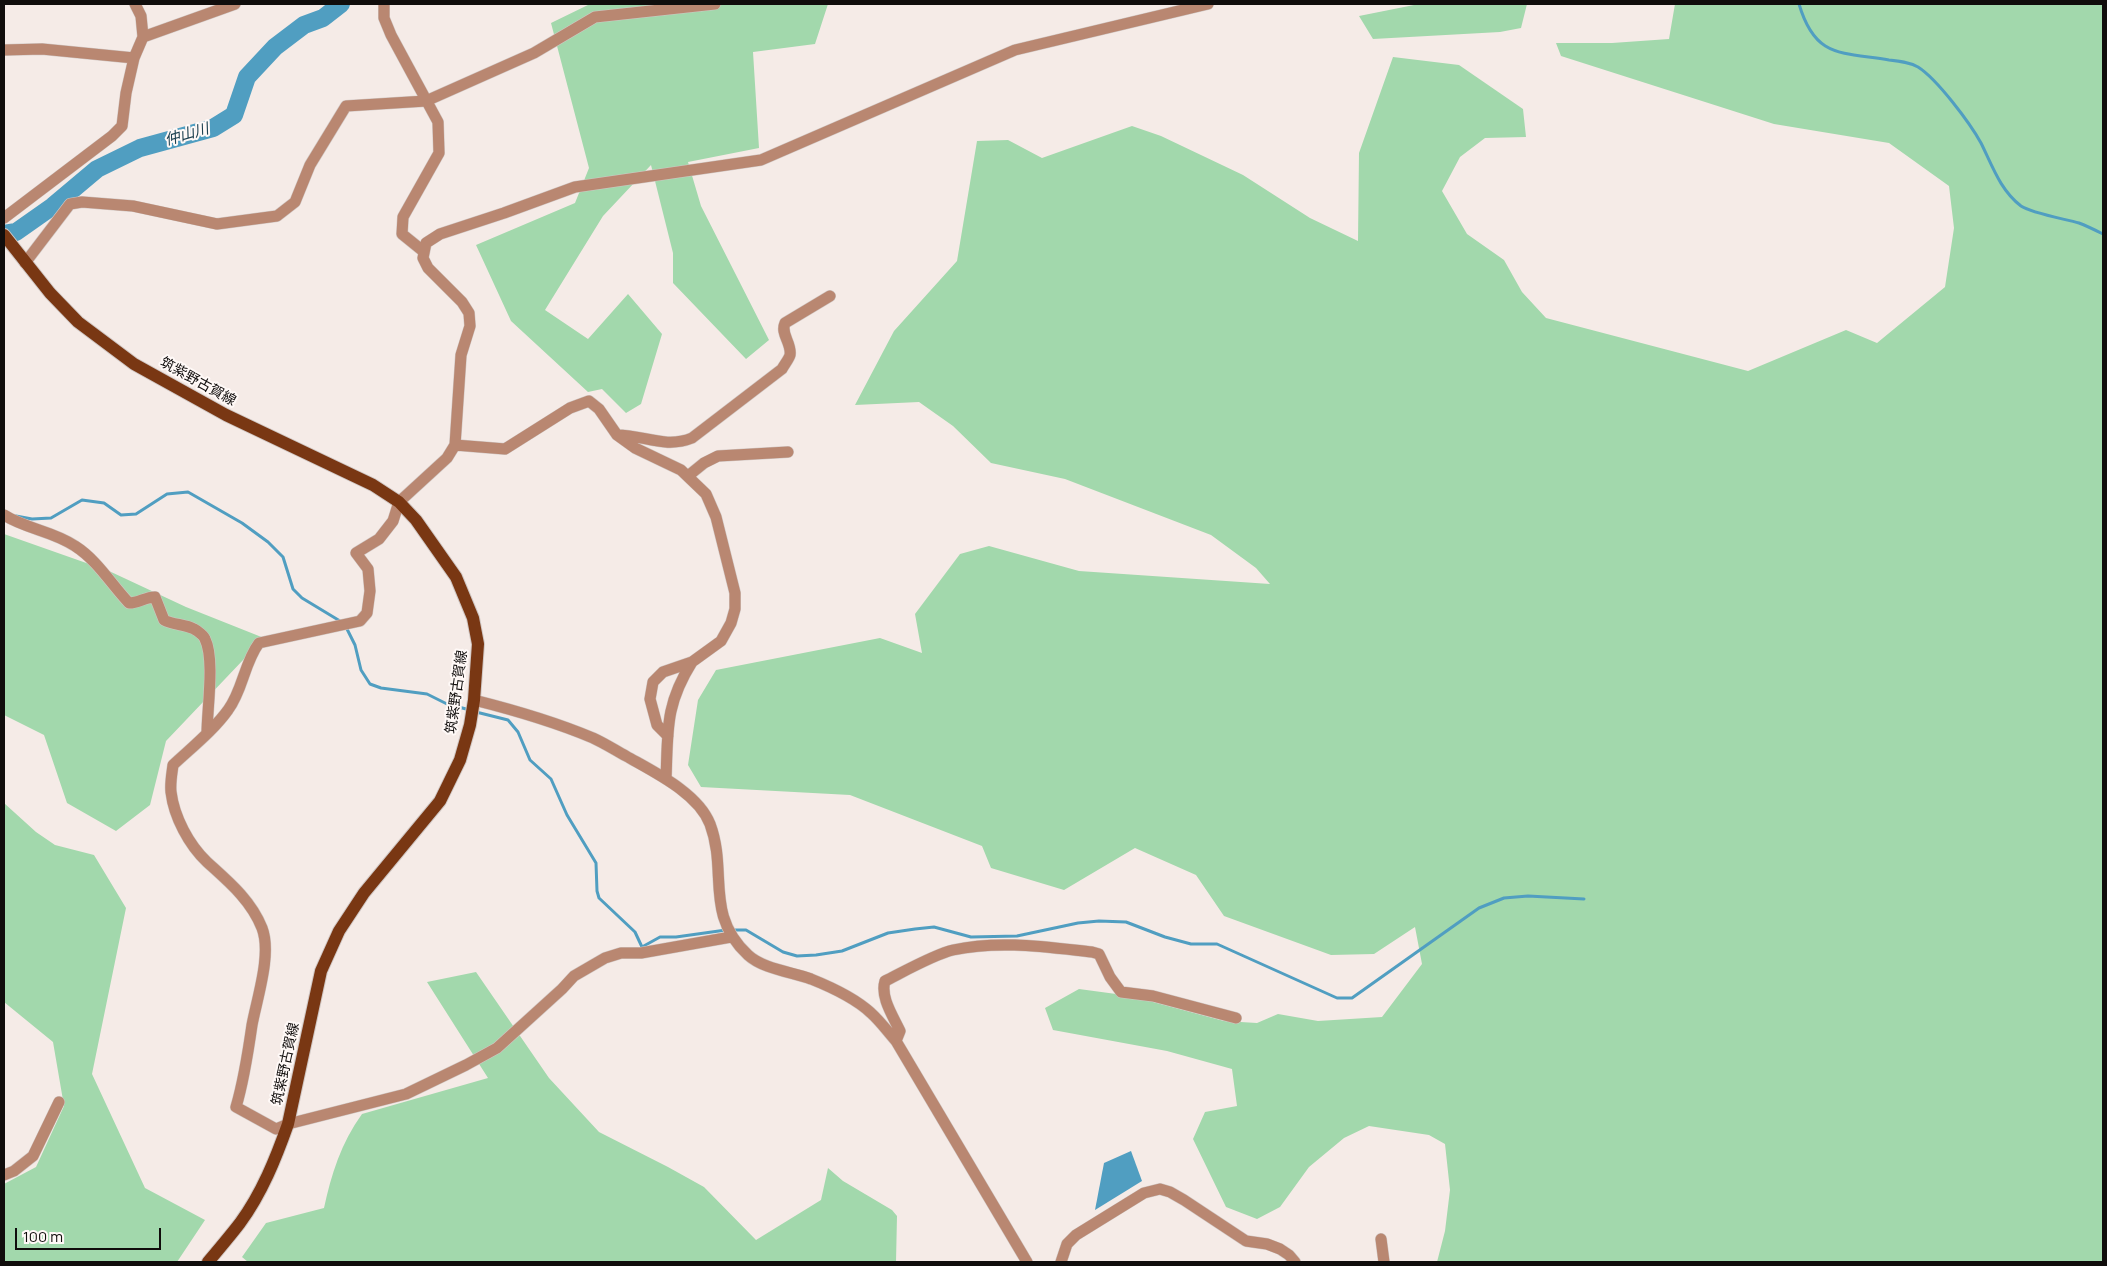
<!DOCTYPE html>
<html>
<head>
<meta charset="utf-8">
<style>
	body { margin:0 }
	#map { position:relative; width:2107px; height:1266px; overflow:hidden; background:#f5ebe7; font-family:Manrope,sans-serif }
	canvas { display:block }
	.frame { position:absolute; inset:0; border:5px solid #100d0c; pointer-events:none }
	.scale { position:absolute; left:15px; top:1228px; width:146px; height:22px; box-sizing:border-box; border:2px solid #100d0c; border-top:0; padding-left:6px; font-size:15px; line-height:18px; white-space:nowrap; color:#100d0c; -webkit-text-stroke:4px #fff9f7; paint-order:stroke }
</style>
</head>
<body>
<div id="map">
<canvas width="2107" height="1266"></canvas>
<div class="frame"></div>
<div class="scale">100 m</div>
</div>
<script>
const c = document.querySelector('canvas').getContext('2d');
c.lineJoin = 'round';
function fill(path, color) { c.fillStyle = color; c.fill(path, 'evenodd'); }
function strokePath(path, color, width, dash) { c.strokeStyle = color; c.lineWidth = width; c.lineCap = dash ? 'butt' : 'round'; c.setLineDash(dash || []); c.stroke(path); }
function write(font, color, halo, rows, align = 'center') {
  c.font = font + ' Manrope,"Noto Sans JP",sans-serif'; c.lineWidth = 4; c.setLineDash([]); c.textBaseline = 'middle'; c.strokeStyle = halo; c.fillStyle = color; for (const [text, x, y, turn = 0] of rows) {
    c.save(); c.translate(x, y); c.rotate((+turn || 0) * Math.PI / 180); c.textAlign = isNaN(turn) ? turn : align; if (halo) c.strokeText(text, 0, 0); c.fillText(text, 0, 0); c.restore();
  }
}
fill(new Path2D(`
	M590 4H828L815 44 753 52 759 148 688 162 701 206 769 340 746 359 673 283V253L651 165 603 216 545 310 588 339 628 294 662 334 641 404 626 413 602 389 588 392 511 321 476 245 575 203 589 168 551 23Z
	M1419 4H1527L1521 28 1500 32 1373 39 1359 16Z
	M1675 4H2103V1262H1437L1445 1231 1450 1190 1445 1144 1429 1135 1369 1126 1344 1138 1309 1167 1280 1207 1257 1219 1226 1207 1193 1139 1205 1112 1237 1106 1232 1069 1167 1051 1053 1030 1045 1008 1079 989 1131 996 1224 1021 1257 1023 1278 1014 1318 1021 1382 1017 1422 964 1415 927 1374 954 1331 955 1224 916 1196 875 1135 848 1064 890 991 868 982 846 850 795 701 787 688 765 698 700 716 670 880 638 922 653 915 614 960 554 989 546 1079 571 1270 584 1256 568 1211 535 1065 479 991 463 953 426 919 402 855 405 894 331 957 261 977 141 1008 140 1042 158 1132 126 1161 136 1243 175 1310 218 1358 241 1359 153 1393 57 1459 65 1523 109 1526 137 1485 138 1460 157 1442 191 1467 234 1504 260 1522 292 1546 318 1748 371 1846 330 1877 343 1945 287 1954 228 1949 186 1889 143 1774 124 1561 56 1556 43H1612L1669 39Z
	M4 534 109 571 186 607 264 638 166 741 150 805 116 831 67 803 44 735 4 715Z
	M4 803 36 832 55 845 94 855 126 908 92 1074 145 1188 205 1220 177 1262H4V1184L36 1167 64 1106 53 1042 4 1002Z
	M476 972 549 1078 599 1132 668 1167 704 1187 756 1240 821 1200 828 1168 843 1181 892 1210 897 1216 896 1262H248L242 1257 266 1223 324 1208C331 1175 341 1143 362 1114L488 1078 427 982Z`), '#a2d8ac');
fill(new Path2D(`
	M1131 1151 1142 1181 1095 1210 1104 1163Z`), '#509ec1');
strokePath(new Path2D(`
	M1799 4C1815 58 1840 52 1889 60 1899 61 1909 62 1918 67 1937 79 1970 123 1981 143 1992 165 2000 190 2021 206 2031 213 2065 219 2079 223 2087 226 2095 230 2103 234
	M16 516 32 519 51 518 82 500 104 503 121 515 136 514 167 494 188 492 242 523 268 542 283 557 293 589 302 598 340 621
	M346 627 355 645 361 670 370 684 381 688 427 694 447 704 470 710
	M476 712 508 720 518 732 530 760 551 779 567 815 596 863 597 891 599 898 635 932 642 947 660 937H676L726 930
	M732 930H746L783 952 797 956 816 955 842 951 888 933 915 929 934 927 971 937 1017 936 1078 923 1099 921 1126 922 1165 937 1191 944H1217L1337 998H1352L1479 908 1504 898 1528 896 1584 899`), '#509ec1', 3);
strokePath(new Path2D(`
	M4 234 16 232 53 206 97 169 140 148 213 128 234 115 247 77 275 47 304 25 323 18 341 4`), '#509ec1', 18);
const minor = new Path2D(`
	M384 4V18L391 35 438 122 439 153 403 217 402 234 423 251
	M143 37 235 4
	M4 50 42 49 134 58
	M4 218 112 136 122 126 126 93 134 58 143 37 141 16 135 4
	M25 263 70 204 82 202 133 206 217 224 277 216 295 202 310 165 346 106 426 101 534 53 595 17 715 4
	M617 435C644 435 665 449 692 438L782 369C784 365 789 359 790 355 792 343 780 334 785 323L830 296
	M455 445 505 449 570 408 589 401 599 409 617 435 635 448 681 470 706 494 716 517 735 593V609L731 623 721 641 692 662 663 672 653 682 650 699 657 725 668 736
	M688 476 704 463 718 456 788 452
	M4 515C26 529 53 531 75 546 97 560 111 584 129 603 139 603 145 597 155 597L164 620C173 625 185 624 194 629 198 631 204 636 205 639 215 659 207 710 207 733
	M474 700C514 710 555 722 593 738 604 743 615 750 626 756 654 772 698 793 710 824 728 872 704 914 748 955 763 969 792 972 811 979 831 987 855 998 871 1013 880 1021 888 1032 896 1041L1027 1262
	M666 779C668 730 665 705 692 662
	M731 937 641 953H621L605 958 574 976 562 989 497 1048 466 1065 406 1094 288 1124 276 1129 236 1107C244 1080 248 1053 252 1025 257 998 272 954 262 928 251 900 228 881 207 862 189 845 174 817 171 792 170 783 172 773 173 765 191 748 213 731 228 710 243 690 244 663 259 643L360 621 367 613 370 591 368 569 356 553 379 539 393 521 399 502 447 458 455 445 461 355 470 326 469 313 462 302 428 268 423 258 426 243 440 234 504 213 575 187 761 160 1015 50 1208 4
	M896 1041 900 1031C893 1016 880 997 885 981 903 972 935 954 953 950 999 940 1045 947 1092 952L1099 954 1110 977 1121 992 1153 996 1236 1018
	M4 1175 14 1171 33 1156 59 1102
	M1381 1239 1384 1262
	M1061 1262 1067 1244 1076 1235 1144 1193 1160 1189 1170 1192 1184 1200 1246 1241 1267 1244 1280 1249 1289 1255 1295 1262`);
const major = new Path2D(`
	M4 235 50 293 78 322 134 364 226 415 373 485 399 502 416 520 456 577 473 618 478 644 474 700 470 725 460 760 440 801 364 893 339 931 321 971 288 1124C276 1158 262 1193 240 1223 230 1236 219 1249 208 1262`);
strokePath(minor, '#d0c7c4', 12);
strokePath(major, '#d0c7c4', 14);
strokePath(minor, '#b98771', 11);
strokePath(major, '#793713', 12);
write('14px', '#100d0c', '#fff9f7', [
	["筑紫野古賀線",198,382,29],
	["筑紫野古賀線",457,692,-82],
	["筑紫野古賀線",286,1064,-78]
]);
write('italic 15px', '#1d4050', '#fff9f7', [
	["仲山川",187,135,-16]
]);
</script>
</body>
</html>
